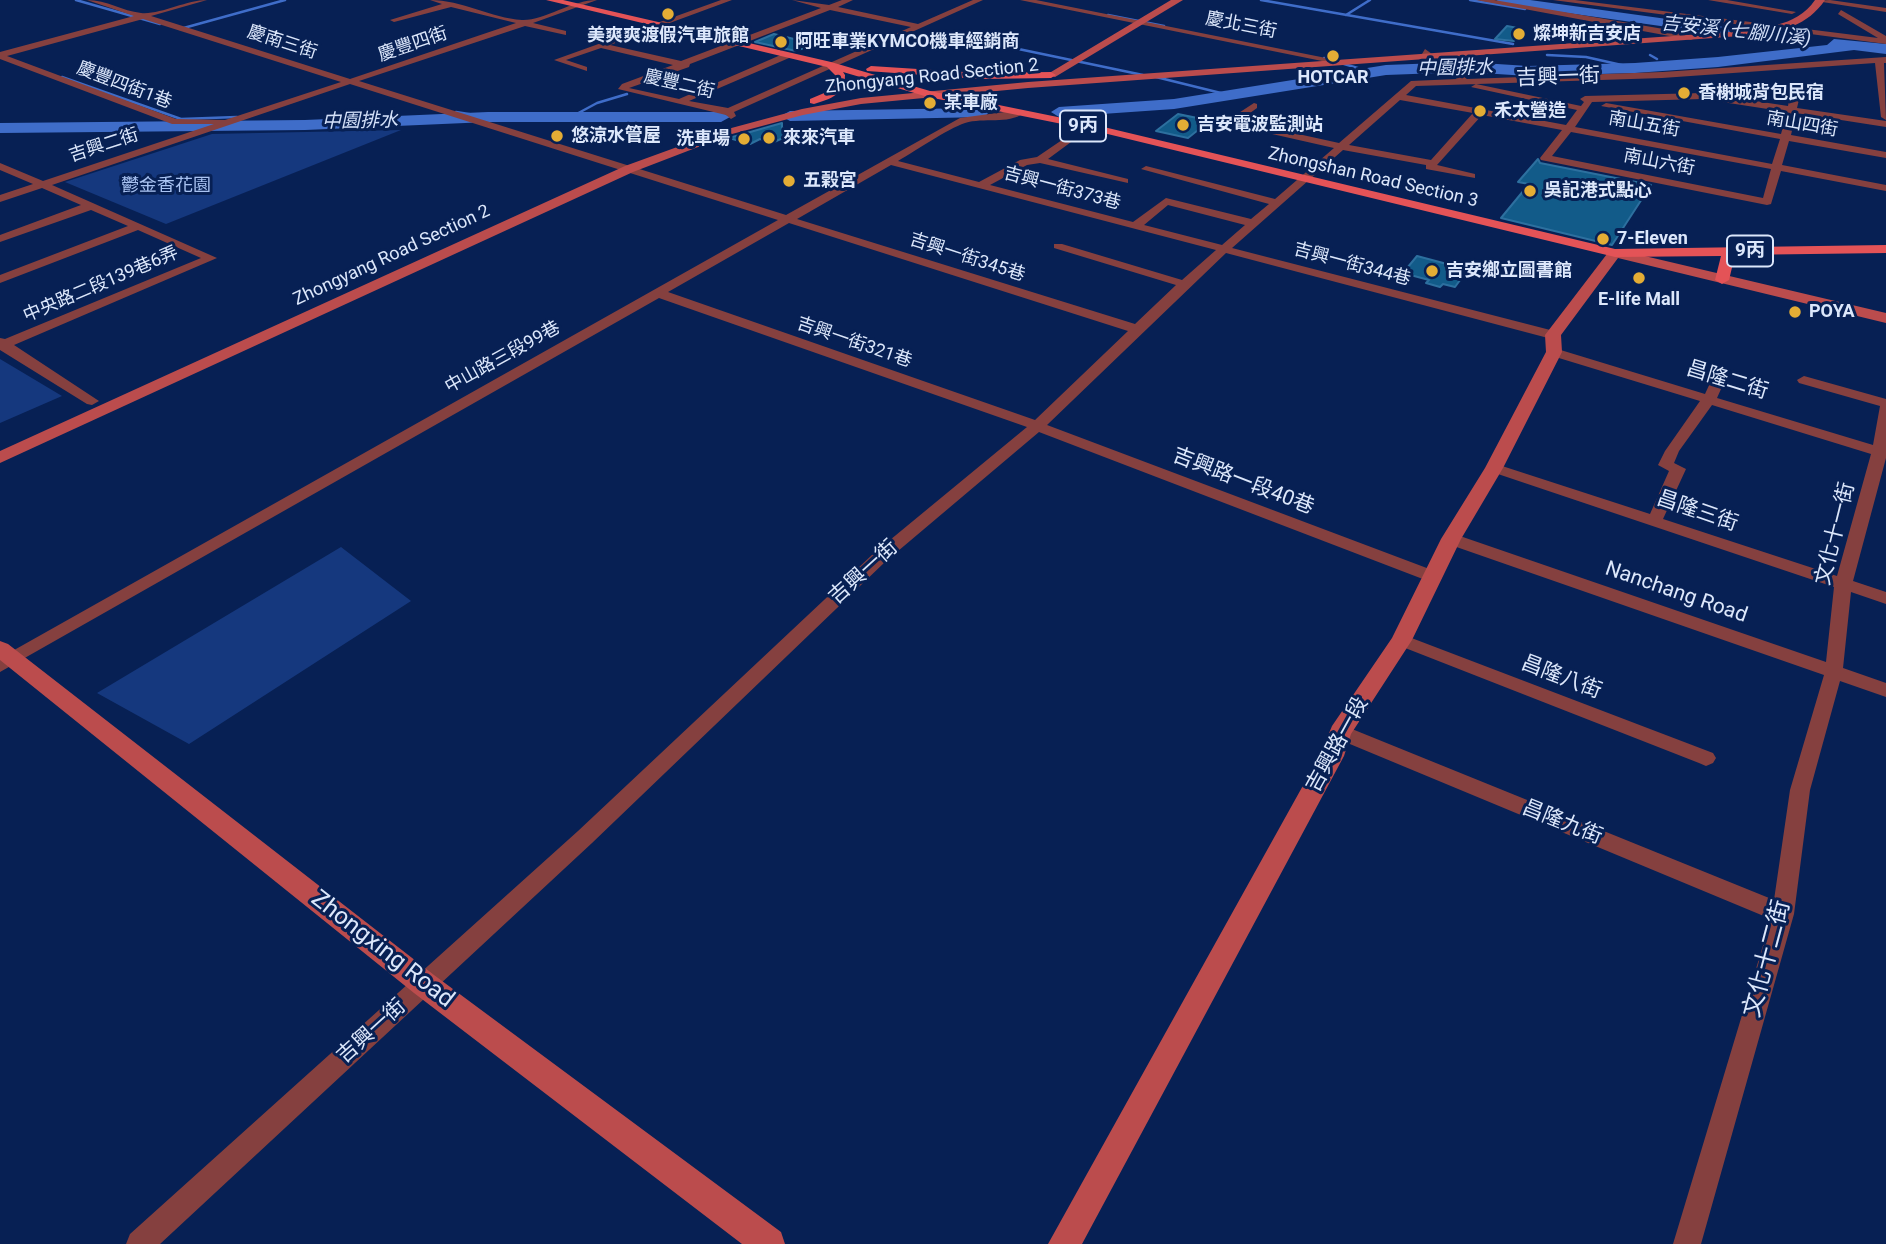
<!DOCTYPE html>
<html>
<head>
<meta charset="utf-8">
<style>
	body { margin:0 }
	canvas { display:block; background:#072054 }
</style>
</head>
<body>
<canvas width="1886" height="1244"></canvas>
<script>
const c = document.querySelector('canvas').getContext('2d');
c.lineJoin = 'round';
function fill(path, color) { c.fillStyle = color; c.fill(path, 'evenodd'); }
function strokePath(path, color, width, dash) { c.strokeStyle = color; c.lineWidth = width; c.lineCap = dash ? 'butt' : 'round'; c.setLineDash(dash || []); c.stroke(path); }
function write(font, color, halo, rows, align = 'center') {
  c.font = font + ' Roboto,"Noto Sans TC",sans-serif'; c.lineWidth = 6; c.setLineDash([]); c.textBaseline = 'middle'; c.strokeStyle = halo; c.fillStyle = color; for (const [text, x, y, turn = 0] of rows) {
    c.save(); c.translate(x, y); c.rotate((+turn || 0) * Math.PI / 180); c.textAlign = isNaN(turn) ? turn : align; if (halo) c.strokeText(text, 0, 0); c.fillText(text, 0, 0); c.restore();
  }
}
fill(new Path2D(`
	M401 130 166 224 65 182 212 134Z
	M0 359 62 396 0 423Z
	M341 547 411 601 189 744 97 693Z`), '#15387e');
strokePath(new Path2D(`
	M76 0 160 24
	M1261 0 1513 44
	M1470 0 1525 9
	M1108 15 1164 26
	M1346 15 1370 0
	M180 29 285 0
	M1666 31 1691 28
	M937 32 1143 75
	M1547 55 1586 57 1635 68
	M1650 55 1657 59
	M1324 58 1371 72
	M62 77 181 119 237 117
	M1156 77 1229 95
	M456 112 488 117
	M571 117 597 103 627 94`), '#3f6dc9', 2.5);
fill(new Path2D(`
	M1496 0H1530L1768 33 1775 37 1768 41 1503 4Z
	M1834 39 1886 44V54L1854 50 1718 67 1635 73 1528 76 1466 72 1386 75 1174 109 1059 117 1051 112 1059 107 1174 99 1386 65 1466 62 1528 66 1635 63 1718 57 1827 45Z
	M979 108 988 113 985 117 790 121 781 116 790 111Z
	M488 112H721L730 117 721 122H488L305 130 0 133V123L305 120Z`), '#3f6dc9');
const building = new Path2D(`
	M1507 26 1523 29 1514 41 1495 39Z
	M774 34 814 44 796 51 755 42Z
	M1178 114 1207 120 1205 121 1208 122 1188 138 1156 131Z
	M782 123V128L796 132 772 143 760 139 750 144 729 138Z
	M1538 159 1540 163 1651 185 1612 245 1501 218 1529 184 1518 182Z
	M1417 256 1462 268 1457 274 1463 276 1455 287 1443 284 1440 287 1426 283 1429 280 1403 273Z`);
fill(building, '#125b89');
strokePath(building, '#2d709f', 2);
fill(new Path2D(`
	M87 0C107 0 122 11 141 13 160 15 186 0 207 0L151 16 350 79 516 23 451 7 394 22 390 20 442 4 430 0C462 0 491 18 522 20 543 21 572 0 597 0L533 23 566 31V35L525 26 359 81 786 215 960 118 1019 110 1024 113C1007 125 984 117 965 123 947 129 917 150 898 161L979 182 1020 160 1037 157 1087 123 1090 124V128L1048 159 1128 179V183L1040 163 1027 165 990 185 1133 222 1166 198 1251 219 1269 204 1141 169 1146 166 1275 199 1334 148 1228 124V120L1254 103 1257 104V108L1239 121 1339 143 1411 81 1457 79 1422 54 1425 49 1467 79 1662 72 1886 57V63H1884L1886 120 1881 117 1875 63 1662 78 1416 86 1406 95 1566 125 1577 110 1471 87 1476 84 1581 106 1584 102 1580 99 1585 96 1703 93 1788 106 1791 91 1796 88 1801 91 1797 108 1886 121V127L1796 113 1791 135 1886 152V158L1789 141 1782 165 1886 185V191L1781 171 1771 204 1767 205 1541 160 1540 158 1562 130 1482 115 1437 165 1475 174V178L1426 169V165L1343 150 1232 248 1558 332V338H1548L1226 253 1047 425 1440 573 1442 577 1440 581H1428L1039 432 885 562 592 843 160 1244H126L130 1234 578 831 873 554 1027 427 659 298 0 672V658L778 220 350 84 52 185 217 258 14 345 99 401 92 405 87 404 0 350V338L5 339 201 258 138 230 0 283V275L128 226 91 210 0 242V235L81 205 42 188 0 202V195L33 184 0 170V163L43 181 214 124H172L0 59V52L134 16ZM143 19 341 82 225 120 176 119 7 56ZM1703 99 1787 112 1781 134 1606 103 1601 106 1780 139 1772 164 1575 127 1592 102ZM1400 100 1473 113 1431 160 1349 145ZM1571 132 1771 169 1763 198 1552 156ZM891 165 1216 250 1182 280 1062 244H1054V248L1176 285 1135 324 797 219ZM1168 205 1245 225 1222 245 1144 225ZM789 223 1128 331 1035 420 668 292Z
	M721 0H732L610 45 681 61 821 8 792 0 829 5 842 0H853L838 7 918 24 973 0H983L734 112 736 116 731 119 726 115 618 89 622 84 673 65 601 48 566 60 587 67V71L554 60ZM830 10 911 27 728 108 689 101 789 58V54H783L679 99 629 88 689 67 690 64Z
	M1020 0H1036L1331 59 1327 62Z
	M1476 0H1494L1681 32 1695 38 1691 40Z
	M1553 0H1575L1878 38 1838 14 1841 10 1886 36V44Z
	M1708 0H1727L1796 12 1792 14Z
	M1830 0 1886 8V12L1816 1Z
	M1554 348 1705 394 1717 368H1727L1729 371 1717 398 1873 445 1880 406 1799 383 1797 380 1804 376 1886 399V458L1853 581 1886 592V604L1851 592 1843 668 1886 683V697L1840 681 1810 790 1794 914 1701 1244H1673L1771 919 1333 737 1330 732 1333 727 1340 725 1347 727 1774 900 1790 790 1824 675 1445 543 1443 539 1445 535H1457L1826 662 1834 587 1489 471 1486 468 1489 465H1499L1650 514 1669 471 1658 465 1665 451 1700 401 1549 355V349ZM1712 405 1871 454 1837 576 1663 519 1686 469 1674 463 1679 451Z
	M1401 634 1713 753 1716 758 1713 763 1706 766 1699 763 1395 644 1392 640Z`), '#85403f');
fill(new Path2D(`
	M1171 0H1183L1055 77 1046 75Z
	M1815 0H1825C1807 26 1783 31 1754 35L1028 88 861 104 803 115 732 134 633 172 0 463V451L625 166 724 130 802 109 861 98 1028 82 1729 32C1760 28 1796 28 1815 0Z
	M1615 249 1886 313V323L1618 258 1561 335 1562 352 1503 468 1461 539 1412 640 1351 734 1344 756 1082 1244H1048L1320 755 1332 726 1392 638 1441 539 1485 468 1546 352 1545 335 1610 250Z
	M0 641 8 644 434 975 781 1232 785 1244H742L414 993 0 660Z`), '#bb4c4d');
fill(new Path2D(`
	M546 0H563L831 62 930 91 1087 123 1615 249 1886 245V253L1735 255 1729 280 1722 284 1715 280 1721 256 1615 257 1087 129 928 97 843 72 845 75C845 94 831 99 814 104L810 103V99L829 91 835 85V75L827 67Z
	M871 66 980 73 1051 72 1056 75 1051 78 980 79 867 71 866 69Z`), '#e45357');
for (const [x, y, r, color] of [
	[668,14,7,"#e4ad35"],
	[1519,34,7,"#e4ad35"],
	[781,42,7,"#e4ad35"],
	[1333,56,7,"#e4ad35"],
	[1684,93,7,"#e4ad35"],
	[930,103,7,"#e4ad35"],
	[1480,111,7,"#e4ad35"],
	[1183,125,7,"#e4ad35"],
	[557,136,7,"#e4ad35"],
	[769,138,7,"#e4ad35"],
	[744,139,7,"#e4ad35"],
	[789,181,7,"#e4ad35"],
	[1530,191,7,"#e4ad35"],
	[1603,239,7,"#e4ad35"],
	[1432,271,7,"#e4ad35"],
	[1639,278,7,"#e4ad35"],
	[1795,312,7,"#e4ad35"]
]) { const dot = new Path2D(); dot.arc(x, y, r, 0, 2 * Math.PI); c.fillStyle = color; c.fill(dot); strokePath(dot, '#072054', 2.5); }
write('18px', '#dce7fb', '#072054', [
	["慶北三街",1241,26,11],
	["慶南三街",282,43,18],
	["慶豐四街",413,45,-19],
	["Zhongyang Road Section 2",932,77,-6],
	["慶豐二街",679,85,13],
	["慶豐四街1巷",124,86,21],
	["南山五街",1644,125,10],
	["南山四街",1802,125,10],
	["吉興二街",104,146,-18],
	["南山六街",1659,163,11],
	["Zhongshan Road Section 3",1373,178,13],
	["吉興一街373巷",1062,189,15],
	["Zhongyang Road Section 2",392,256,-25],
	["吉興一街345巷",967,258,18],
	["吉興一街344巷",1352,265,15],
	["中央路二段139巷6弄",101,285,-23],
	["吉興一街321巷",854,343,19],
	["中山路三段99巷",503,358,-29]
]);
write('bold 18px', '#dce7fb', '#072054', [
	["燦坤新吉安店",1533,34],
	["美爽爽渡假汽車旅館",668,36,"center"],
	["阿旺車業KYMCO機車經銷商",795,42],
	["HOTCAR",1333,78,"center"],
	["香榭城背包民宿",1698,93],
	["某車廠",944,103],
	["禾太營造",1494,111],
	["吉安電波監測站",1197,125],
	["悠涼水管屋",571,136],
	["來來汽車",783,138],
	["洗車場",730,139,"right"],
	["五榖宮",803,181],
	["吳記港式點心",1544,191],
	["7-Eleven",1617,239],
	["吉安鄉立圖書館",1446,271],
	["E-life Mall",1639,300,"center"],
	["POYA",1809,312]
], 'left');
write('18px', '#a9c3f2', '#072054', [
	["鬱金香花園",166,186]
]);
write('italic 19px', '#d3e0f9', '#072054', [
	["吉安溪 (七腳川溪)",1736,32,6],
	["中園排水",1455,69,-1],
	["中園排水",360,122,-1]
]);
for (const [x, y, w] of [
	[1083,126,46],
	[1750,251,46]
]) { const box = new Path2D(); box.roundRect(x - w / 2, y - 15.5, w, 31, 5); c.fillStyle = '#072054'; c.fill(box); strokePath(box, '#dce7fb', 2); }
write('bold 19px', '#dce7fb', null, [
	["9丙",1083,126],
	["9丙",1750,251]
]);
write('21px', '#dce7fb', '#072054', [
	["吉興一街",1558,78,-2],
	["昌隆二街",1727,381,17],
	["吉興路一段40巷",1243,482,21],
	["昌隆三街",1697,512,19],
	["文化十一街",1836,534,-76],
	["吉興一街",864,573,-42],
	["Nanchang Road",1676,593,19],
	["昌隆八街",1561,678,21],
	["吉興路一段",1338,745,-61],
	["昌隆九街",1562,823,22],
	["吉興一街",372,1032,-42]
]);
write('24px', '#dce7fb', '#072054', [
	["Zhongxing Road",382,950,38],
	["文化十二街",1768,959,-75]
]);
</script>
</body>
</html>
